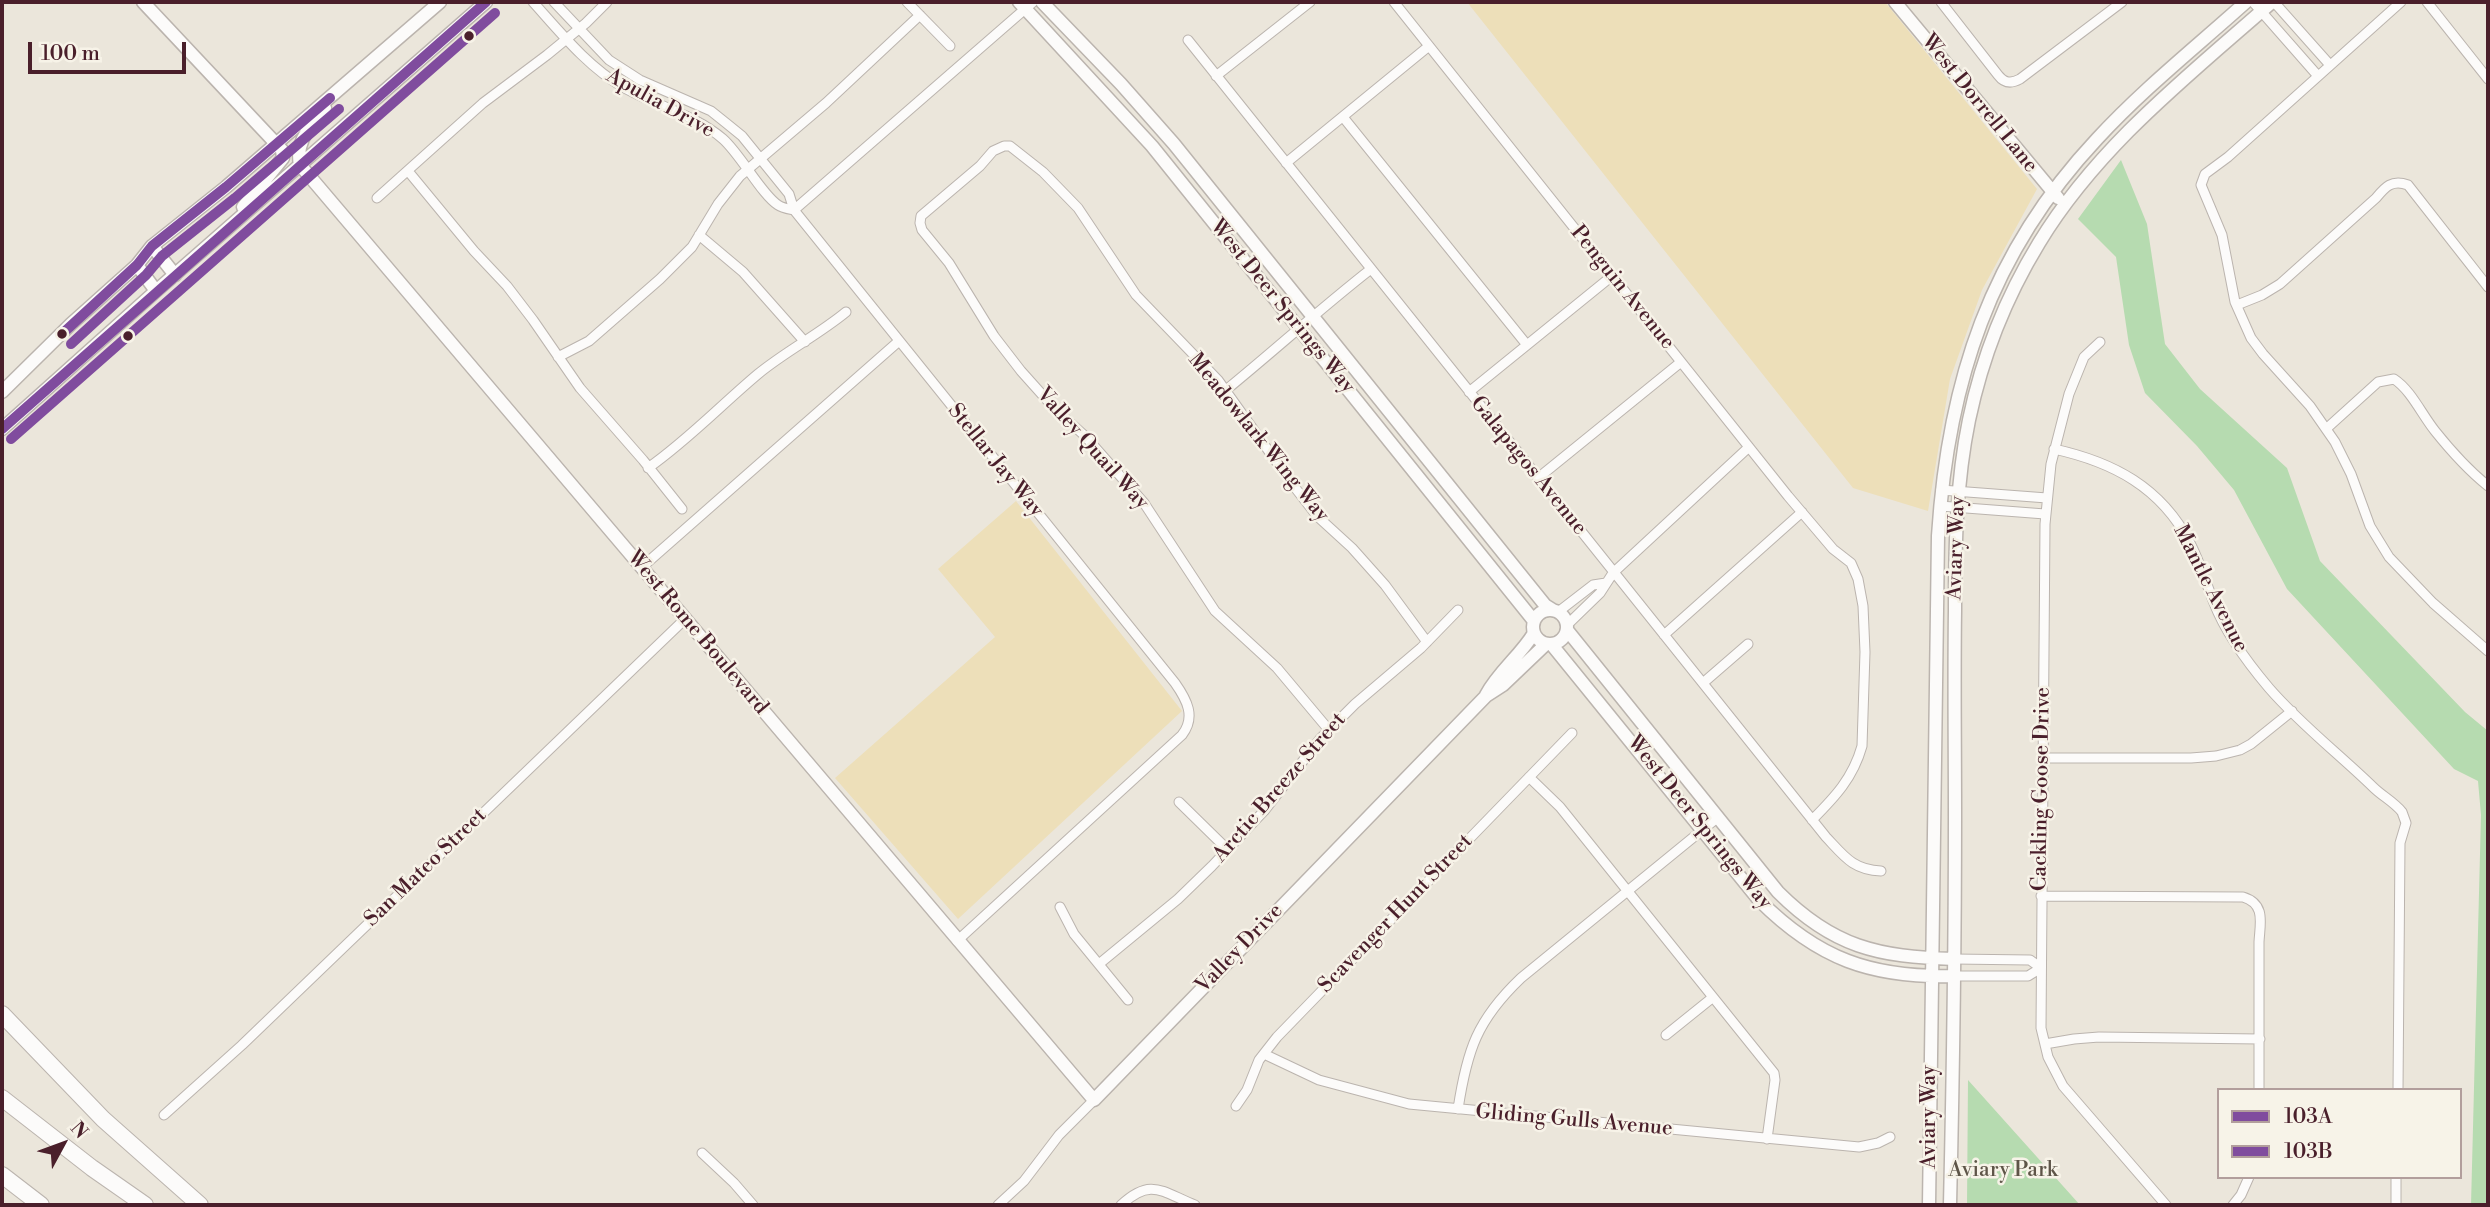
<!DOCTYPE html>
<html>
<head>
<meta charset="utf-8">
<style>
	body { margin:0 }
	#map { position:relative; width:2490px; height:1207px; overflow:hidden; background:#ebe6db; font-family:"Libre Bodoni",serif }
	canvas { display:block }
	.frame { position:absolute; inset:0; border:4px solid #4a1f2b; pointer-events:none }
	.legend { position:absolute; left:2217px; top:1088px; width:245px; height:91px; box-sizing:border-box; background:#f7f3e8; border:2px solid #b29e9c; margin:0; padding:9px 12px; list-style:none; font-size:21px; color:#4a1f2b }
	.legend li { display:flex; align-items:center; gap:14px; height:35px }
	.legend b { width:35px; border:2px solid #b29e9c }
	.north { position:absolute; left:28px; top:1109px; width:70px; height:70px; -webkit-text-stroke:5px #f7f3e8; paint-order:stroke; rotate:49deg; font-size:19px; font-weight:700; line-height:28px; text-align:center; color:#4a1f2b }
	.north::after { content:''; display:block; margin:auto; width:24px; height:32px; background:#4a1f2b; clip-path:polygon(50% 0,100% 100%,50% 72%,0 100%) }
	.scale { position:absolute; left:28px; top:42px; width:158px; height:32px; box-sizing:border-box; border:4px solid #4a1f2b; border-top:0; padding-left:9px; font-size:21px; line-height:24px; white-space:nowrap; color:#4a1f2b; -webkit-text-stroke:5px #f7f3e8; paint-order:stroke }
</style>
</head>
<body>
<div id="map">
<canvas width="2490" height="1207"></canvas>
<div class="frame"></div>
<ul class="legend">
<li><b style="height:9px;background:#804c9e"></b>103A</li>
<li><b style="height:9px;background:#804c9e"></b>103B</li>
</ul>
<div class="north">N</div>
<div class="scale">100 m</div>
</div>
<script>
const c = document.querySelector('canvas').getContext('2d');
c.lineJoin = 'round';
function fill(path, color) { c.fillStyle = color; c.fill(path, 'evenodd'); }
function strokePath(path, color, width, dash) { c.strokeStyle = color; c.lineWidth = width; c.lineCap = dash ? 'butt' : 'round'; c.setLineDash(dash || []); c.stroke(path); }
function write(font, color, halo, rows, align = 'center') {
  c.font = font + ' "Libre Bodoni",serif'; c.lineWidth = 5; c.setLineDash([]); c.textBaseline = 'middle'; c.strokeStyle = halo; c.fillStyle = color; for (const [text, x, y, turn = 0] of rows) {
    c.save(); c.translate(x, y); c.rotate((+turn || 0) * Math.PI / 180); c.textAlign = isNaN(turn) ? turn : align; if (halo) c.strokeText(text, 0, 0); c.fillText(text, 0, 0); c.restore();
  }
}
fill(new Path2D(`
	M2121 160 2147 224 2165 344 2200 389 2287 468 2320 561 2465 712 2488 731V1205H2471L2481 815 2478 781 2454 769 2287 589 2234 490 2197 446 2145 393 2129 345 2116 257 2078 219Z
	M1968 1080 2080 1205H1967Z`), '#b6dbb0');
fill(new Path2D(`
	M1467 2H1885L2037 189 1982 290 1950 379 1928 511 1853 488Z
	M1016 501 1182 711 958 919 835 778 995 637 938 569Z`), '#eddfb9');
const street = new Path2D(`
	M533 2C560 32 588 67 623 87 656 106 694 114 723 139 741 155 762 195 778 205 782 208 789 209 794 210
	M554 2 609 60 640 80 711 111 726 123 742 136 789 194 794 210 1175 683C1187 700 1196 717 1182 735L957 941
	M907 2 950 46
	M1394 2 1788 496 1833 549 1851 563 1858 579 1863 606 1865 652 1862 746C1853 778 1835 797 1812 820
	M1941 2 1998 75C2004 83 2011 84 2020 79L2122 2
	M2253 2 2318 76
	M2274 2 2330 65
	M2401 2 2228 157 2205 174 2201 185 2222 235 2235 302 2251 338 2263 354 2310 406 2335 442 2351 474 2370 526 2389 557 2433 603 2488 651
	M2427 2 2488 79
	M1188 40 1826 837C1844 856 1853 870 1881 871
	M1216 76 1310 2
	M1343 117 1527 345
	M1286 163 1429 46
	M408 171 474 251 507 286 533 320 580 388 643 460 682 509
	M377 198 483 103 547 55 586 23 607 2
	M794 210 1033 2
	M699 235 743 272 805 342
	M2237 305 2262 295 2280 284 2376 198C2385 187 2392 179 2408 185L2488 287
	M2100 342 2084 357 2069 394 2051 464 2045 524 2041 1028 2048 1057 2063 1086 2166 1205
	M558 357 589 341 660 279 692 247 718 204 740 176 826 103 920 15
	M1226 390C1275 350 1321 308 1371 269
	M1469 392 1612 276
	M2326 429 2378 382 2394 379C2411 390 2422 415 2435 431 2451 451 2468 470 2488 486
	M2054 449C2113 462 2161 487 2190 543 2200 562 2206 583 2214 603 2226 634 2247 662 2269 688 2300 724 2339 754 2373 787 2382 796 2394 802 2402 812L2406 823 2400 843 2398 1090
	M648 468C688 440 721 405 758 374 786 351 818 335 846 312
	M1538 478 1681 362
	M1941 490 2047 498
	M1940 506 2045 514
	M641 568 899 341
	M1558 612 1593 585 1606 583
	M1567 625 1600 593 1613 573 1749 447
	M1664 635 1802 512
	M1703 683 1748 644
	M1329 730 1277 668 1215 611 1144 503 1085 436 1055 409 1021 371 994 336 949 263 922 230 920 223 921 216 980 166 993 151 1004 146H1010L1043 172 1078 208 1136 295 1218 380 1293 485 1317 516 1352 548 1385 585 1427 642
	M2043 758H2191L2216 756 2240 750 2251 744 2292 711
	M1529 777 1560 807 1774 1073 1775 1080 1767 1139
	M1179 802 1228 850
	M2041 896 2243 897C2266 904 2260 923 2259 942V1090
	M1060 907 1074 934 1128 1000
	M1954 959 2030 960 2041 968 2028 976H1954
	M1099 964 1178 899 1212 866 1264 811 1320 739 1355 704 1421 648 1458 610
	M1666 1035 1712 998
	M2045 1044 2074 1039 2099 1037 2260 1039
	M1264 1054 1319 1080 1409 1104 1859 1147 1878 1143 1890 1137
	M1236 1106 1247 1090 1259 1060 1277 1037 1572 733
	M1458 1109C1467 1050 1477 1020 1521 978L1717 818
	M164 1115 242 1045 685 619
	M702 1153 734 1183 753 1205
	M998 1205 1024 1181 1059 1135 1094 1100
	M1121 1205C1151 1177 1162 1192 1195 1205
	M2233 1205 2241 1195 2249 1177
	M2396 1205V1177`);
const secondary = new Path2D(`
	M143 2 282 150 283 158 243 207
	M1019 2 1152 146 1534 621
	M1042 2 1121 84 1174 144 1545 605 1553 610
	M1895 2 2058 198
	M300 165 1094 1100 1486 696 1503 685 1546 644
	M300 165C295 140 311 127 325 108
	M152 246 175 275
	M137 265 156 291
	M2 392 71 324 137 265 152 246 226 187 440 2
	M2 429 156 291 486 2
	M1533 627a17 17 0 1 1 34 0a17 17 0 1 1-34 0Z
	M1567 630 1778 892C1833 947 1878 957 1954 959
	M1552 645 1759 900C1818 959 1871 978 1954 976
	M1486 695C1499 671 1520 656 1534 633
	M1929 1205 1938 536C1948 382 1990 253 2097 139 2143 89 2196 47 2246 2
	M1950 1205C1953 1075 1955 946 1955 816 1955 747 1954 679 1955 611 1955 547 1956 483 1969 420 1982 358 2006 297 2039 243 2098 146 2188 76 2272 2`);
const highway = new Path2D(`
	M2 1014 103 1119 200 1205
	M2 1098 92 1168 145 1205
	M2 1175 41 1205`);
strokePath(street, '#bbb4ae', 11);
strokePath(secondary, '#bbb4ae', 15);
strokePath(highway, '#bbb4ae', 18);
strokePath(street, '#fcfbfa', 9);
strokePath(secondary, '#fcfbfa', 12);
strokePath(highway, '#fcfbfa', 16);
strokePath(new Path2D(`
	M62 334 137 265 152 246 226 187 330 98
	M2 429 486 2`), '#804c9e', 10);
strokePath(new Path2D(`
	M71 344 146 275 162 256 235 198 339 109
	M11 439 495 13`), '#804c9e', 10);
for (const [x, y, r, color] of [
	[469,36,6,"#4a1f2b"],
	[62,334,6,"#4a1f2b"],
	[128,336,6,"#4a1f2b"]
]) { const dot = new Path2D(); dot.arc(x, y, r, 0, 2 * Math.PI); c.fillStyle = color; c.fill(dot); strokePath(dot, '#f7f3e8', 2.5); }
write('21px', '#4a1f2b', '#f7f3e8', [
	["Apulia Drive",660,104,29],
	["West Dorrell Lane",1979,104,51],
	["Penguin Avenue",1622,288,51],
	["West Deer Springs Way",1282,307,51],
	["Meadowlark Wing Way",1258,438,51],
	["Valley Quail Way",1092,449,48],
	["Stellar Jay Way",995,461,51],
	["Galapagos Avenue",1528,466,51],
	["Aviary Way",1957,548,-88],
	["Mantle Avenue",2210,589,63],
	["West Rome Boulevard",697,633,50],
	["Arctic Breeze Street",1280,788,-49],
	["Cackling Goose Drive",2042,789,-89],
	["West Deer Springs Way",1699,823,51],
	["San Mateo Street",426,868,-44],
	["Scavenger Hunt Street",1396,914,-46],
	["Valley Drive",1240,949,-46],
	["Aviary Way",1930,1117,-90],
	["Gliding Gulls Avenue",1574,1121,5]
]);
write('21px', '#5e5548', '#f7f3e8', [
	["Aviary Park",2003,1171]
]);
</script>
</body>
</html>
